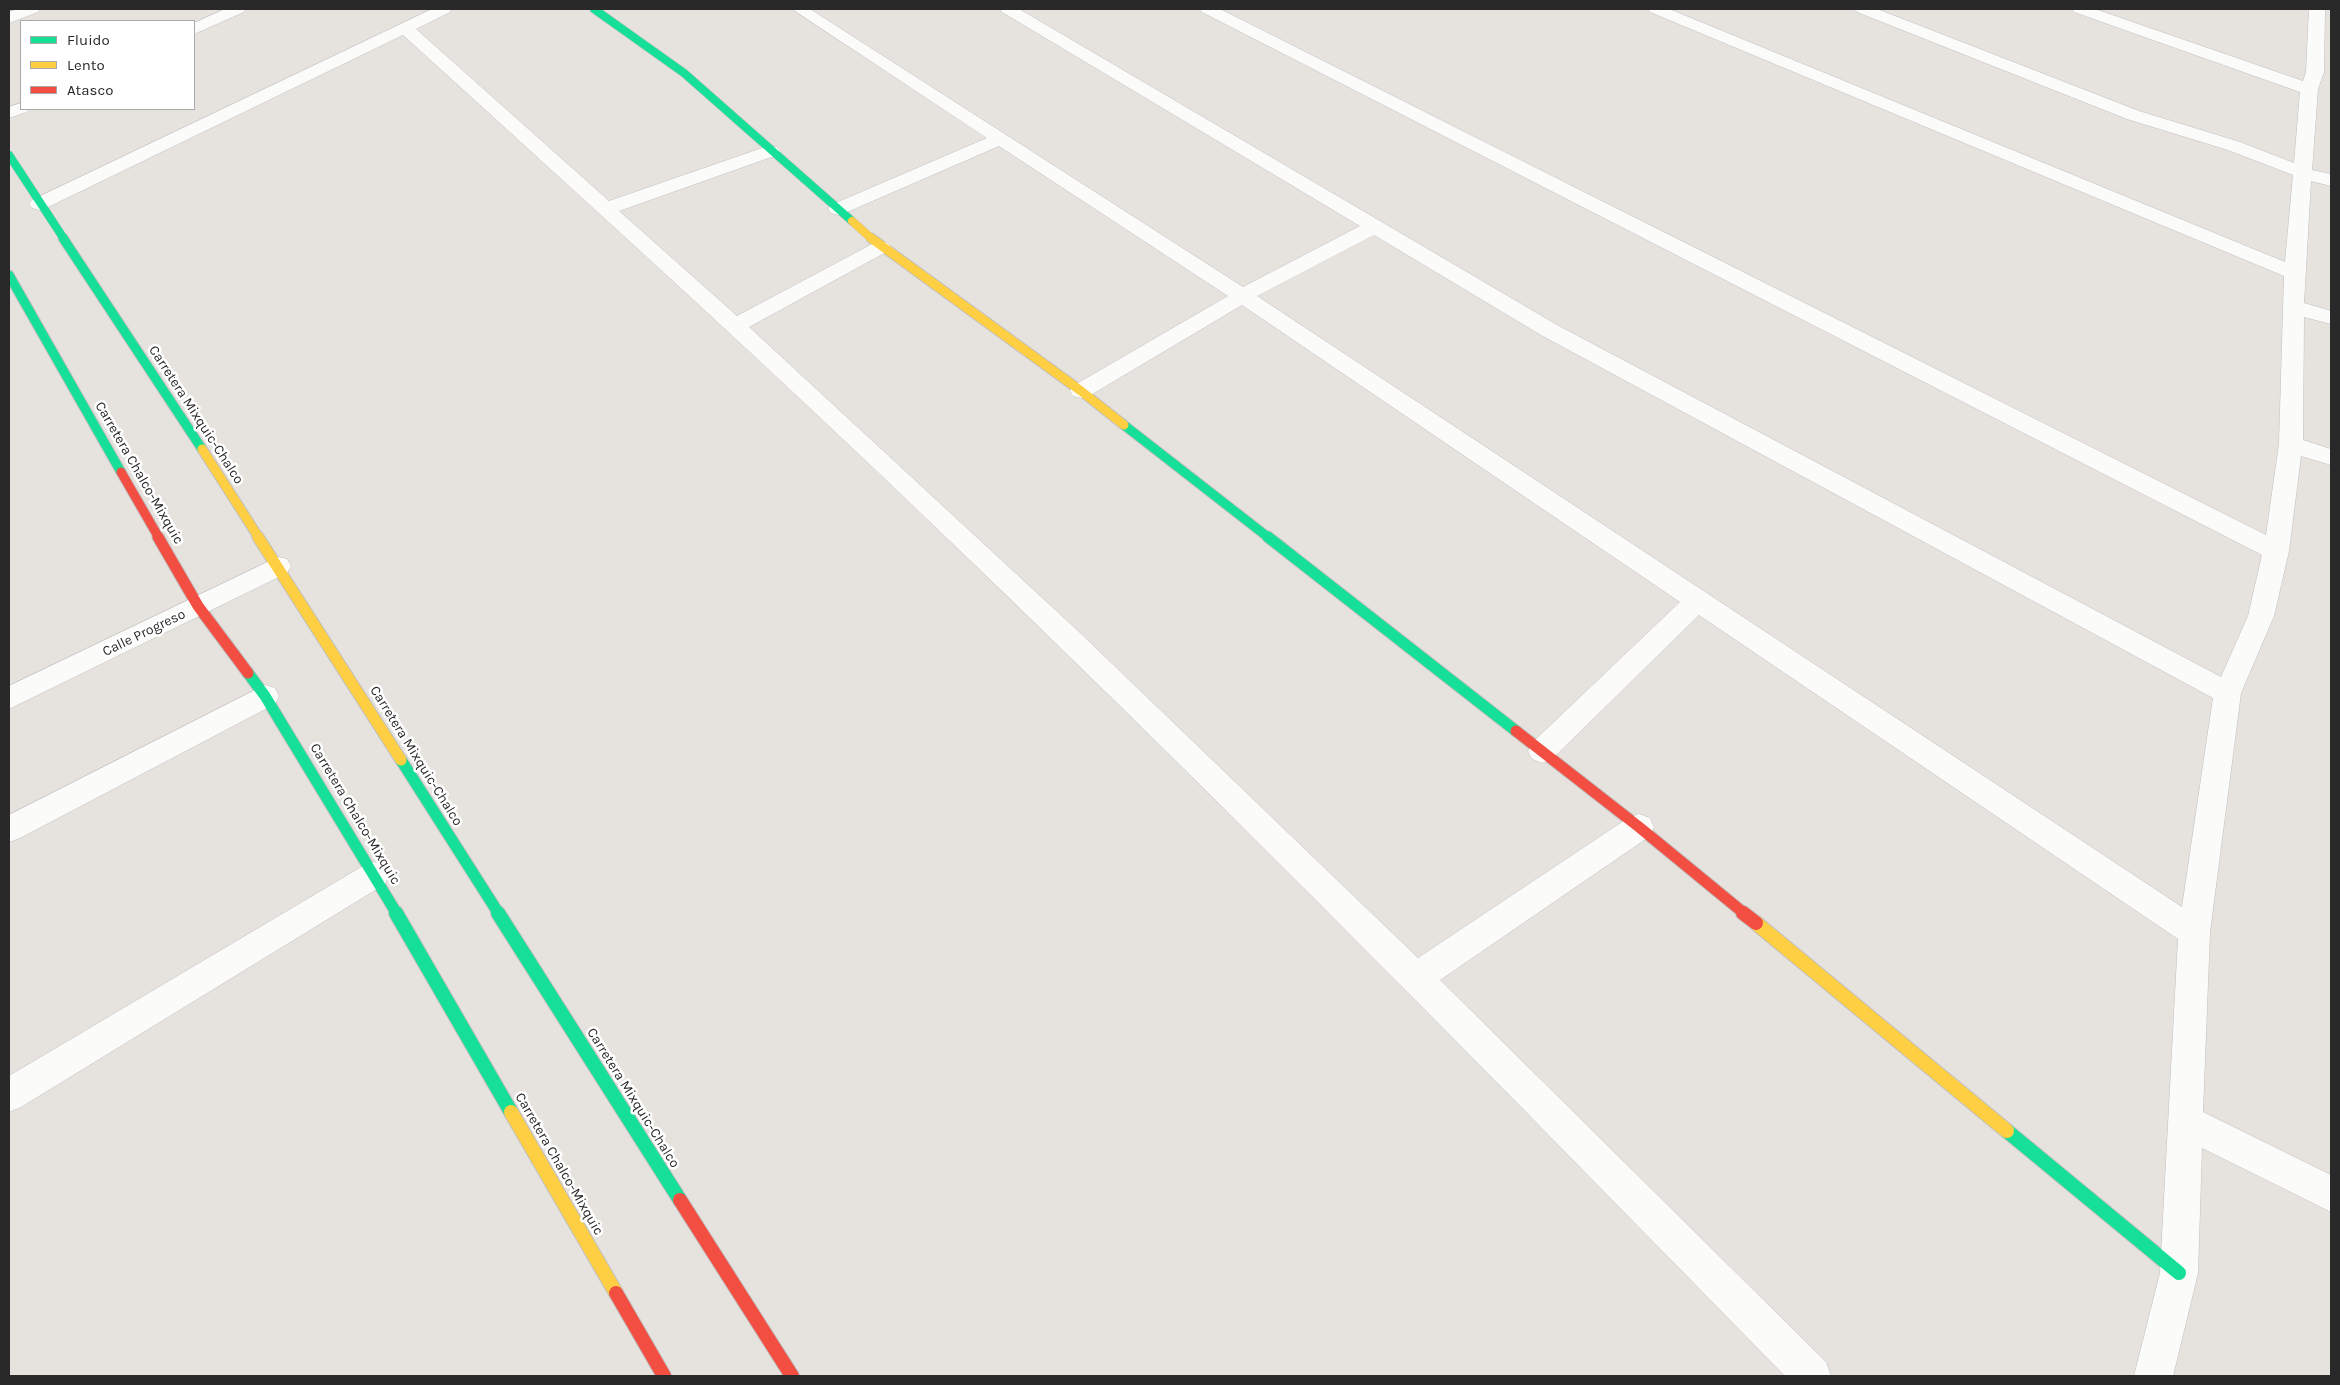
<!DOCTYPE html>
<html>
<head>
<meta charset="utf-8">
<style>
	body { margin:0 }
	#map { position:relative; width:2340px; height:1385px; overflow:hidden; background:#e6e3de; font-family:Karla,sans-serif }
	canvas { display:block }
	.frame { position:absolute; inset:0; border:10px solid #292929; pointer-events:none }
	.legend { position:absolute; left:20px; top:20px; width:175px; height:90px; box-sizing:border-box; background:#fff; border:1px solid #a9a9a9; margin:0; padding:6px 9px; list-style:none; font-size:15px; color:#292929 }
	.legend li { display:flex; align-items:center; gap:10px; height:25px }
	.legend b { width:25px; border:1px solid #a9a9a9 }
</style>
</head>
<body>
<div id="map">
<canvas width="2340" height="1385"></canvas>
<div class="frame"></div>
<ul class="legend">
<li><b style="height:6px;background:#16e098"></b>Fluido</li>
<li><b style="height:6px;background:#ffcf43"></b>Lento</li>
<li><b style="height:6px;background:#f24e42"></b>Atasco</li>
</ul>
</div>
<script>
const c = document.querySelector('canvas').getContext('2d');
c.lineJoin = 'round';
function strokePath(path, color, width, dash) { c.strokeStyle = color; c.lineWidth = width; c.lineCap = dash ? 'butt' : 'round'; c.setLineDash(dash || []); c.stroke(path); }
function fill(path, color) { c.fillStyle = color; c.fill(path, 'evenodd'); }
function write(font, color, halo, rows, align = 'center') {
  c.font = font + ' Karla,sans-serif'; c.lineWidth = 5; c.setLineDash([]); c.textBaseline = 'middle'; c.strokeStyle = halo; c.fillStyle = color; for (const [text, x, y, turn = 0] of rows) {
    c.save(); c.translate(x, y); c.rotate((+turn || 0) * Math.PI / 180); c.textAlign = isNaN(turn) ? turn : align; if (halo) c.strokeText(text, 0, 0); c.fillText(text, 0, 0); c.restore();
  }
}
const street = new Path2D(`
	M18 9H40L38 12 9 23V12Z
	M225 9H246L244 12 194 34V23Z
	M432 9H452L450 12 416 29 609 201 765 147H777L780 151 777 155 619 211 737 316 874 243 881 241 888 243 891 247 888 251 749 327 1079 632 1418 958 1628 818 1639 814 1650 818 1654 827 1650 836 1440 980 1826 1362 1831 1376H1785C1510 1095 1234 813 950 541 771 368 587 202 403 35L46 208 39 210 32 208 29 204 32 200Z
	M792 9H810L1243 287 1360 226 1002 12 1000 9H1019L1557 325 2221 677 2248 616 2262 555 1202 12 1200 9H1220L2266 535 2279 444 2284 276 1650 12 1648 9H1669L2285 262 2293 175 2228 150 2127 119 1857 12 1855 9H1877L2139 111 2240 142 2294 163 2300 92 2074 12 2072 9H2095L2303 81 2306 72 2309 9H2325L2324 72 2318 89 2312 170 2331 174V186L2311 181 2304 303 2331 311V324L2304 317 2303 440 2331 449V465L2301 456 2289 551 2274 616 2241 693 2210 932 2203 1112 2331 1175V1212L2202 1148 2198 1273 2173 1376H2134L2160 1273 2178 939 1699 615 1552 759 1542 763 1532 759 1528 751 1532 743 1680 602 1242 305 1089 396 1081 398 1073 396 1070 391 1073 386 1228 296 999 146 845 213 838 215 831 213 828 209 831 205 987 138ZM1374 235 1541 335 2213 698 2182 907 1257 296Z
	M21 103V109H29L27 112 9 118V107Z
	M278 557 287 559 291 566 287 573 9 709V686Z
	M265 685 275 688 279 696 275 704 20 838 9 842V815Z
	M374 862 385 866 389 875 385 884 21 1107 9 1112V1076L363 866Z`);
const fastFar3 = new Path2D(`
	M594 9 684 73 852 221
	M9 155 64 239`);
const fastFar2 = new Path2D(`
	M63 238 202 449
	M9 275 121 472
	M1124 425 1269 538`);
const fastFar1 = new Path2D(`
	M1268 537 1516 731
	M248 673 265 696 397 914
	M401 760 499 914`);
const fast = new Path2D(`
	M396 913 511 1112
	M498 913 680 1200
	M2007 1131 2179 1273`);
const slowFar3 = new Path2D(`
	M852 221 872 239`);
const slowFar2 = new Path2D(`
	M871 238 1081 391 1124 425
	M202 449 259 538`);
const slowFar1 = new Path2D(`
	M258 537 401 760`);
const slow = new Path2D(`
	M1756 923 2007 1131
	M511 1112 616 1293`);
const jamFar2 = new Path2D(`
	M121 472 159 538`);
const jamFar1 = new Path2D(`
	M158 537 198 606 248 673
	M1516 731 1639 827 1745 914`);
const jam = new Path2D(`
	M1743 913 1756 923
	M680 1200 792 1376
	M616 1293 664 1376`);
strokePath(street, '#c0bfbf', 1);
strokePath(fastFar3, '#c0bfbf', 9);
strokePath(fastFar2, '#c0bfbf', 11);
strokePath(fastFar1, '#c0bfbf', 13);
strokePath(fast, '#c0bfbf', 16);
strokePath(slowFar3, '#c0bfbf', 9);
strokePath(slowFar2, '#c0bfbf', 11);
strokePath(slowFar1, '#c0bfbf', 13);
strokePath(slow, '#c0bfbf', 16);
strokePath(jamFar2, '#c0bfbf', 11);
strokePath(jamFar1, '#c0bfbf', 13);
strokePath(jam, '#c0bfbf', 16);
fill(street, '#fbfbfa');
strokePath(fastFar3, '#16e098', 8);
strokePath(fastFar2, '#16e098', 9);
strokePath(fastFar1, '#16e098', 11);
strokePath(fast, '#16e098', 14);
strokePath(slowFar3, '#ffcf43', 8);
strokePath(slowFar2, '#ffcf43', 9);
strokePath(slowFar1, '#ffcf43', 11);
strokePath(slow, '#ffcf43', 14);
strokePath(jamFar2, '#f24e42', 9);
strokePath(jamFar1, '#f24e42', 11);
strokePath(jam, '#f24e42', 14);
write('14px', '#292929', '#fff', [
	["Carretera Mixquic-Chalco",196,415,57],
	["Carretera Chalco-Mixquic",139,473,60],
	["Calle Progreso",144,633,-26],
	["Carretera Mixquic-Chalco",416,756,58],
	["Carretera Chalco-Mixquic",355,814,59],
	["Carretera Mixquic-Chalco",633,1098,58],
	["Carretera Chalco-Mixquic",559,1164,60]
]);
</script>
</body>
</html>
